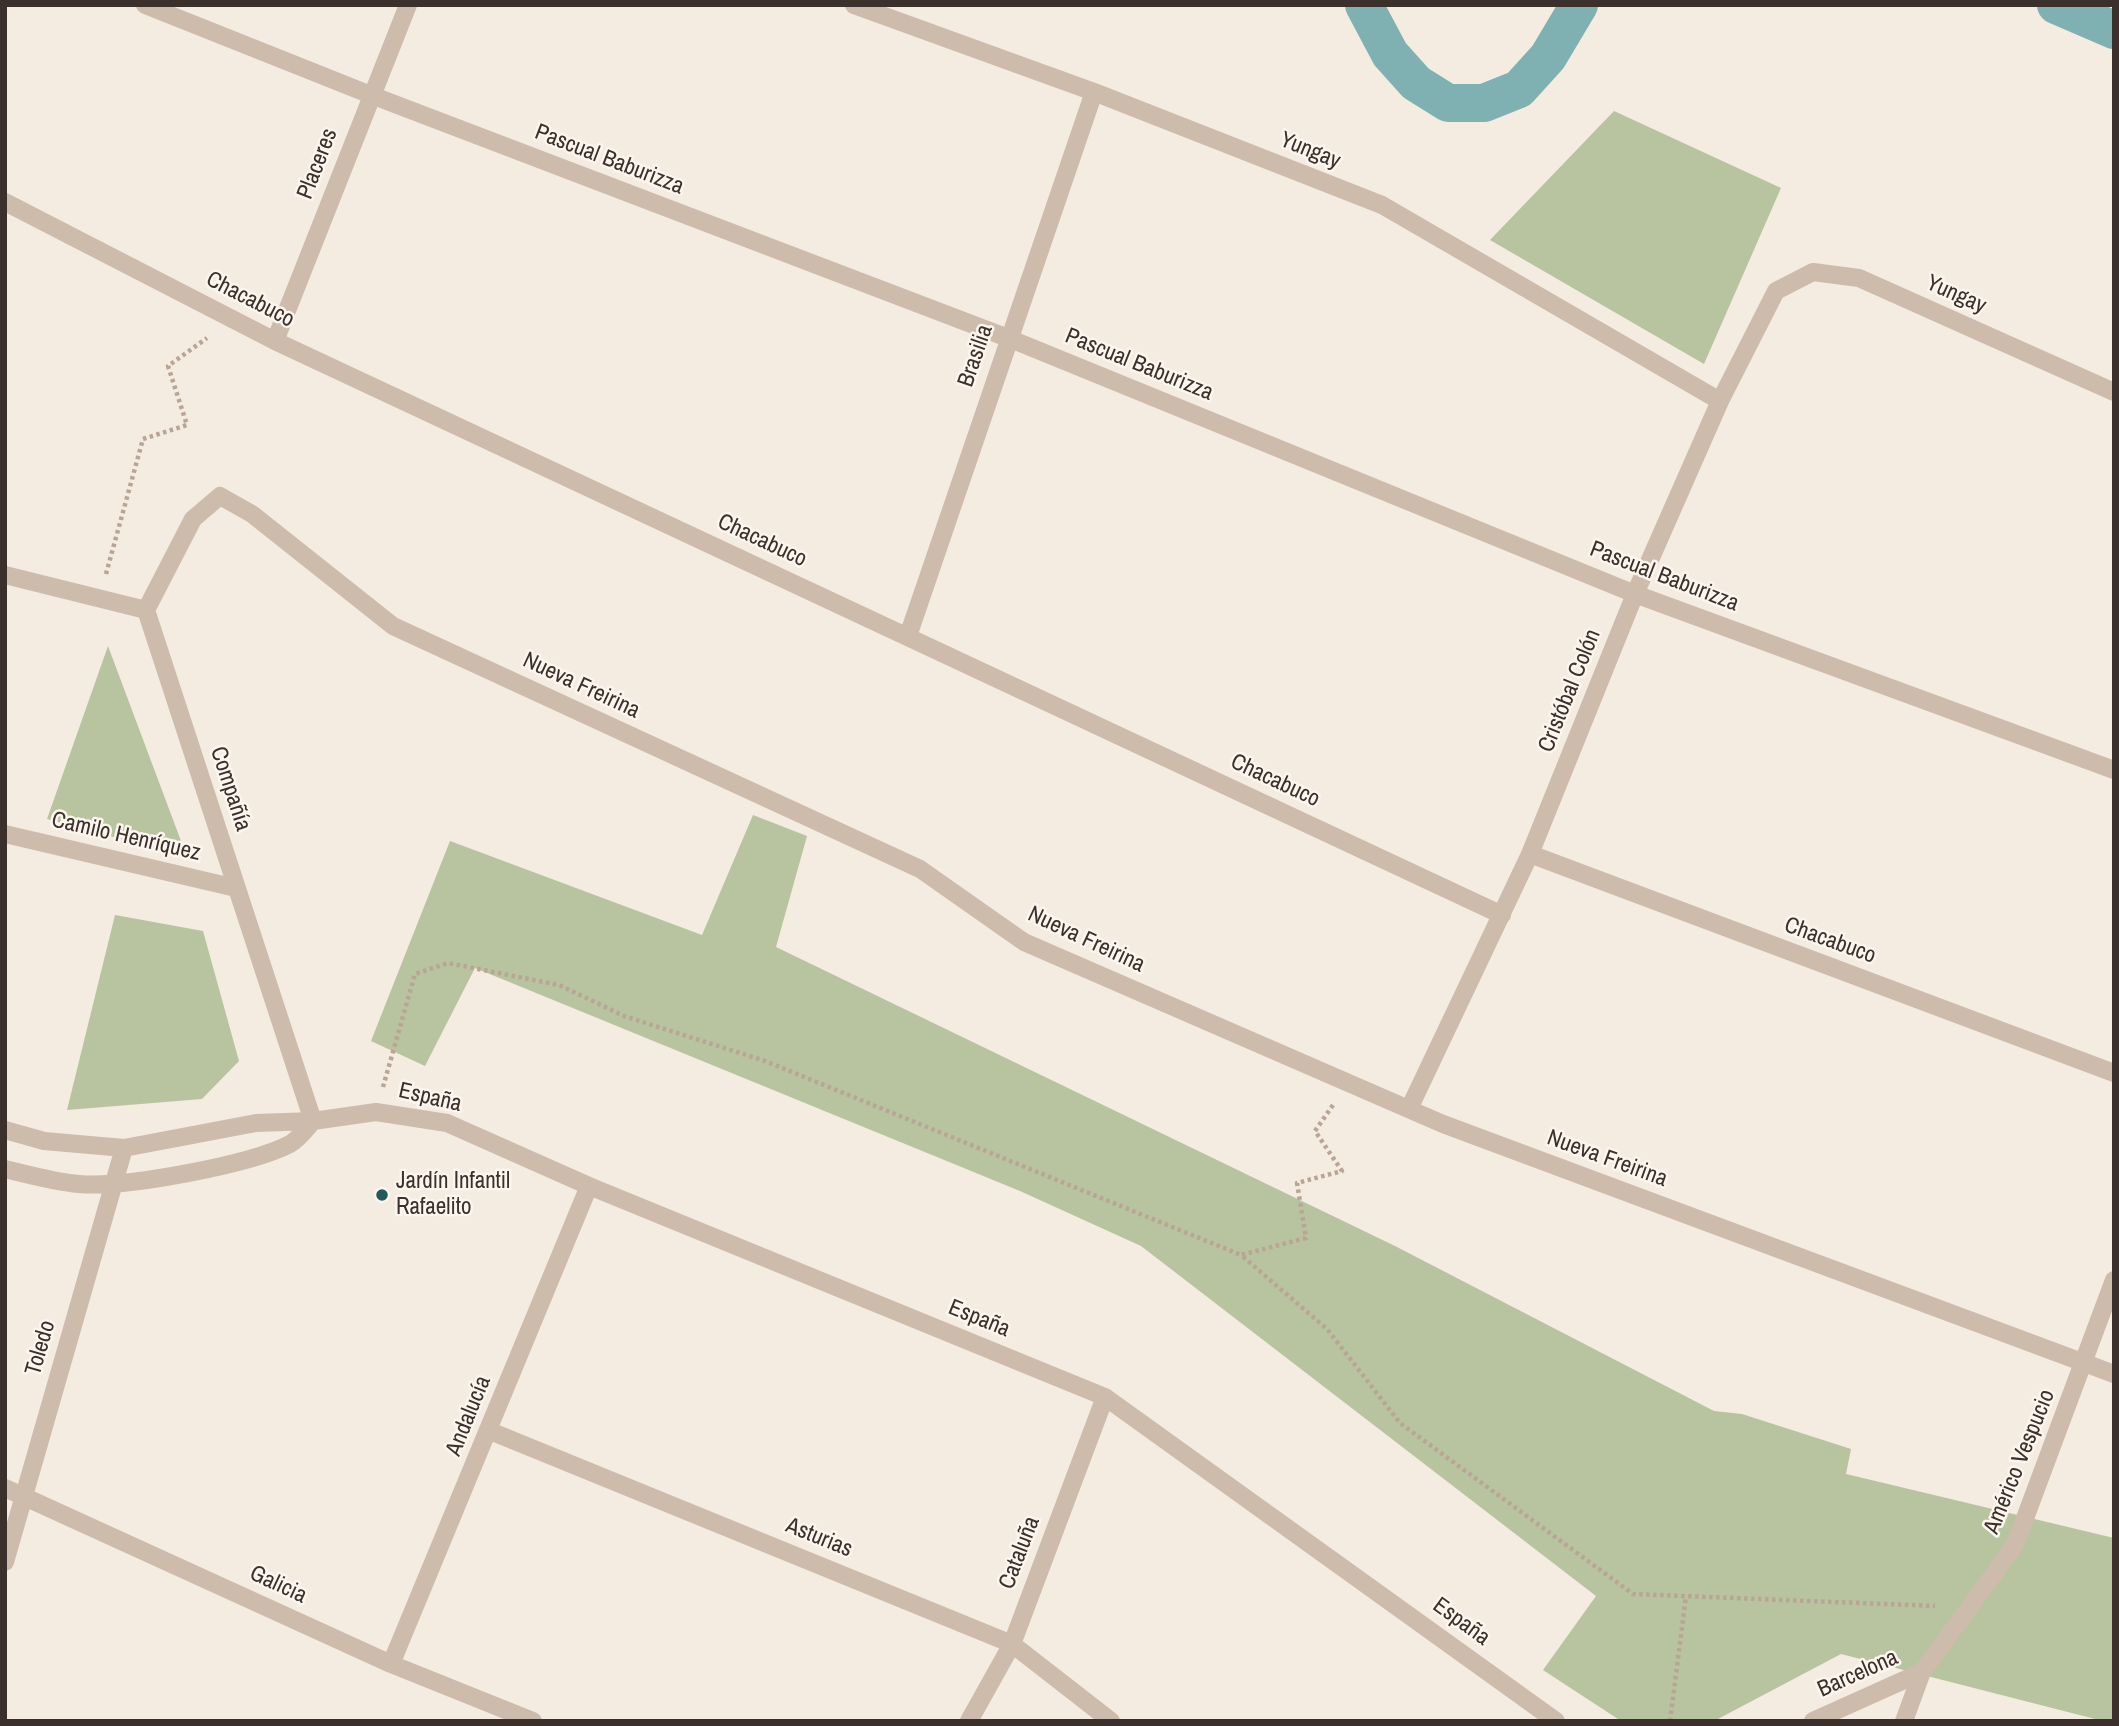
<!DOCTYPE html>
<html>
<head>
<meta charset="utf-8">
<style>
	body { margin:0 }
	#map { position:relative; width:2119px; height:1726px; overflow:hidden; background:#f4ebe1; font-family:"Archivo Narrow",sans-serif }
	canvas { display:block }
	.frame { position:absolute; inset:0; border:7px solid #3b302b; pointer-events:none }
</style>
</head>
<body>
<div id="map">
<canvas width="2119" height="1726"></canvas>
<div class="frame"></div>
</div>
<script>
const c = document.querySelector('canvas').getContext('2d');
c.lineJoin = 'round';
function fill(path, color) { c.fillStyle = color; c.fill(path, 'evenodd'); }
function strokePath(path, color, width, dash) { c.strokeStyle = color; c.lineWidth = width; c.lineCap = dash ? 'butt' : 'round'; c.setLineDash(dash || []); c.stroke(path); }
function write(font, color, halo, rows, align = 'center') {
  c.font = font + ' "Archivo Narrow",sans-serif'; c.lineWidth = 5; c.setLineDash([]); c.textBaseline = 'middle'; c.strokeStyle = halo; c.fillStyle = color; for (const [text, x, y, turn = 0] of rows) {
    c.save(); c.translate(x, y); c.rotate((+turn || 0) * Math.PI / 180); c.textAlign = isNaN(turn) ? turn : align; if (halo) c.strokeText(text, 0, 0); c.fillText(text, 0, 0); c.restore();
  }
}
fill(new Path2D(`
	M1614 111 1781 188 1704 364 1490 240Z
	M108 646 187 857 47 819Z
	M753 815 807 836 776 947 1395 1246 1714 1411 1742 1414 1851 1449 1846 1474 2114 1538V1721H2103L1841 1654 1716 1720 1621 1721 1543 1670 1596 1596 1141 1246 1020 1191 475 968 425 1066 371 1041 450 841 702 935Z
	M115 915 203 931 239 1061 202 1099 67 1110Z`), '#b8c4a0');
strokePath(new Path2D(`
	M1364 5 1390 54 1416 83 1448 103H1484L1519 89 1548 57 1579 5
	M2056 5 2114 30`), '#7fb0b2', 38);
strokePath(new Path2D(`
	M106 574 143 439 187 425 168 366 207 338
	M383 1087 415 974 448 963 559 985 624 1016 765 1061 1241 1255
	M1333 1105 1315 1131 1342 1171 1297 1183 1306 1238 1241 1255 1327 1329 1400 1423 1633 1594 1935 1606
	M1670 1721 1686 1596`), '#b9a596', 4.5, [3.5, 3.5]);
strokePath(new Path2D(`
	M145 5 371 95 1008 338 1635 594 2114 770
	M854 5 1094 92 1382 205 1720 401
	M5 202 275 341 1502 915
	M275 341 408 5
	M5 575 146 610
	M146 610 193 519 220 496 252 514 393 626 920 869 1024 942 1443 1124 2114 1374
	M146 610 313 1121
	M908 636 1094 92
	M5 834 236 888
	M1530 854 2114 1073
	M1409 1109 1530 854 1635 594 1720 401 1776 291 1813 272 1859 278 2114 392
	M5 1130 44 1141 124 1148 256 1123 313 1121 376 1112 447 1123 589 1186 1105 1397 1556 1721
	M5 1169C30 1175 54 1182 79 1184 125 1188 249 1165 290 1144 299 1139 307 1128 313 1121
	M490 1431 1012 1644 1111 1721
	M5 1488 391 1664 533 1721
	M5 1562 124 1148
	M391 1664 589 1186
	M969 1721 1012 1644 1105 1397
	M1813 1721 1922 1672
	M1904 1721 1922 1672 2015 1545 2114 1280`), '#cdbbac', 18);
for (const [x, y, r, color] of [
	[382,1195,7,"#1f5a5e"]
]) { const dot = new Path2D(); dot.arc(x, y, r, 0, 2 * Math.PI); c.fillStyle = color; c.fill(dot); strokePath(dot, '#fbf5ee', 2.5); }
write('23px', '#3b302b', '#fbf5ee', [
	["Yungay",1310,151,22],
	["Pascual Baburizza",609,160,21],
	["Placeres",318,164,-69],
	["Yungay",1956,295,24],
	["Chacabuco",250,300,27],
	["Brasilia",976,356,-71],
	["Pascual Baburizza",1139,365,22],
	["Chacabuco",762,541,25],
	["Pascual Baburizza",1664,577,21],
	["Nueva Freirina",581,686,25],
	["Cristóbal Colón",1570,691,-68],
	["Chacabuco",1275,781,25],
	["Compañía",230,789,72],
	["Camilo Henríquez",126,837,13],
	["Nueva Freirina",1086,940,25],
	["Chacabuco",1830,941,20],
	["España",430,1098,13],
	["Nueva Freirina",1607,1159,20],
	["España",979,1319,22],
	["Toledo",41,1348,-74],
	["Andalucía",469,1416,-68],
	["Américo Vespucio",2020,1462,-68],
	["Asturias",819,1538,22],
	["Cataluña",1020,1553,-69],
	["Galicia",278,1585,25],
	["España",1461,1622,36],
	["Barcelona",1858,1674,-24]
]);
write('23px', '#3b302b', '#fbf5ee', [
	["Jardín Infantil",396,1182],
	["Rafaelito",396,1208]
], 'left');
</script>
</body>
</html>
